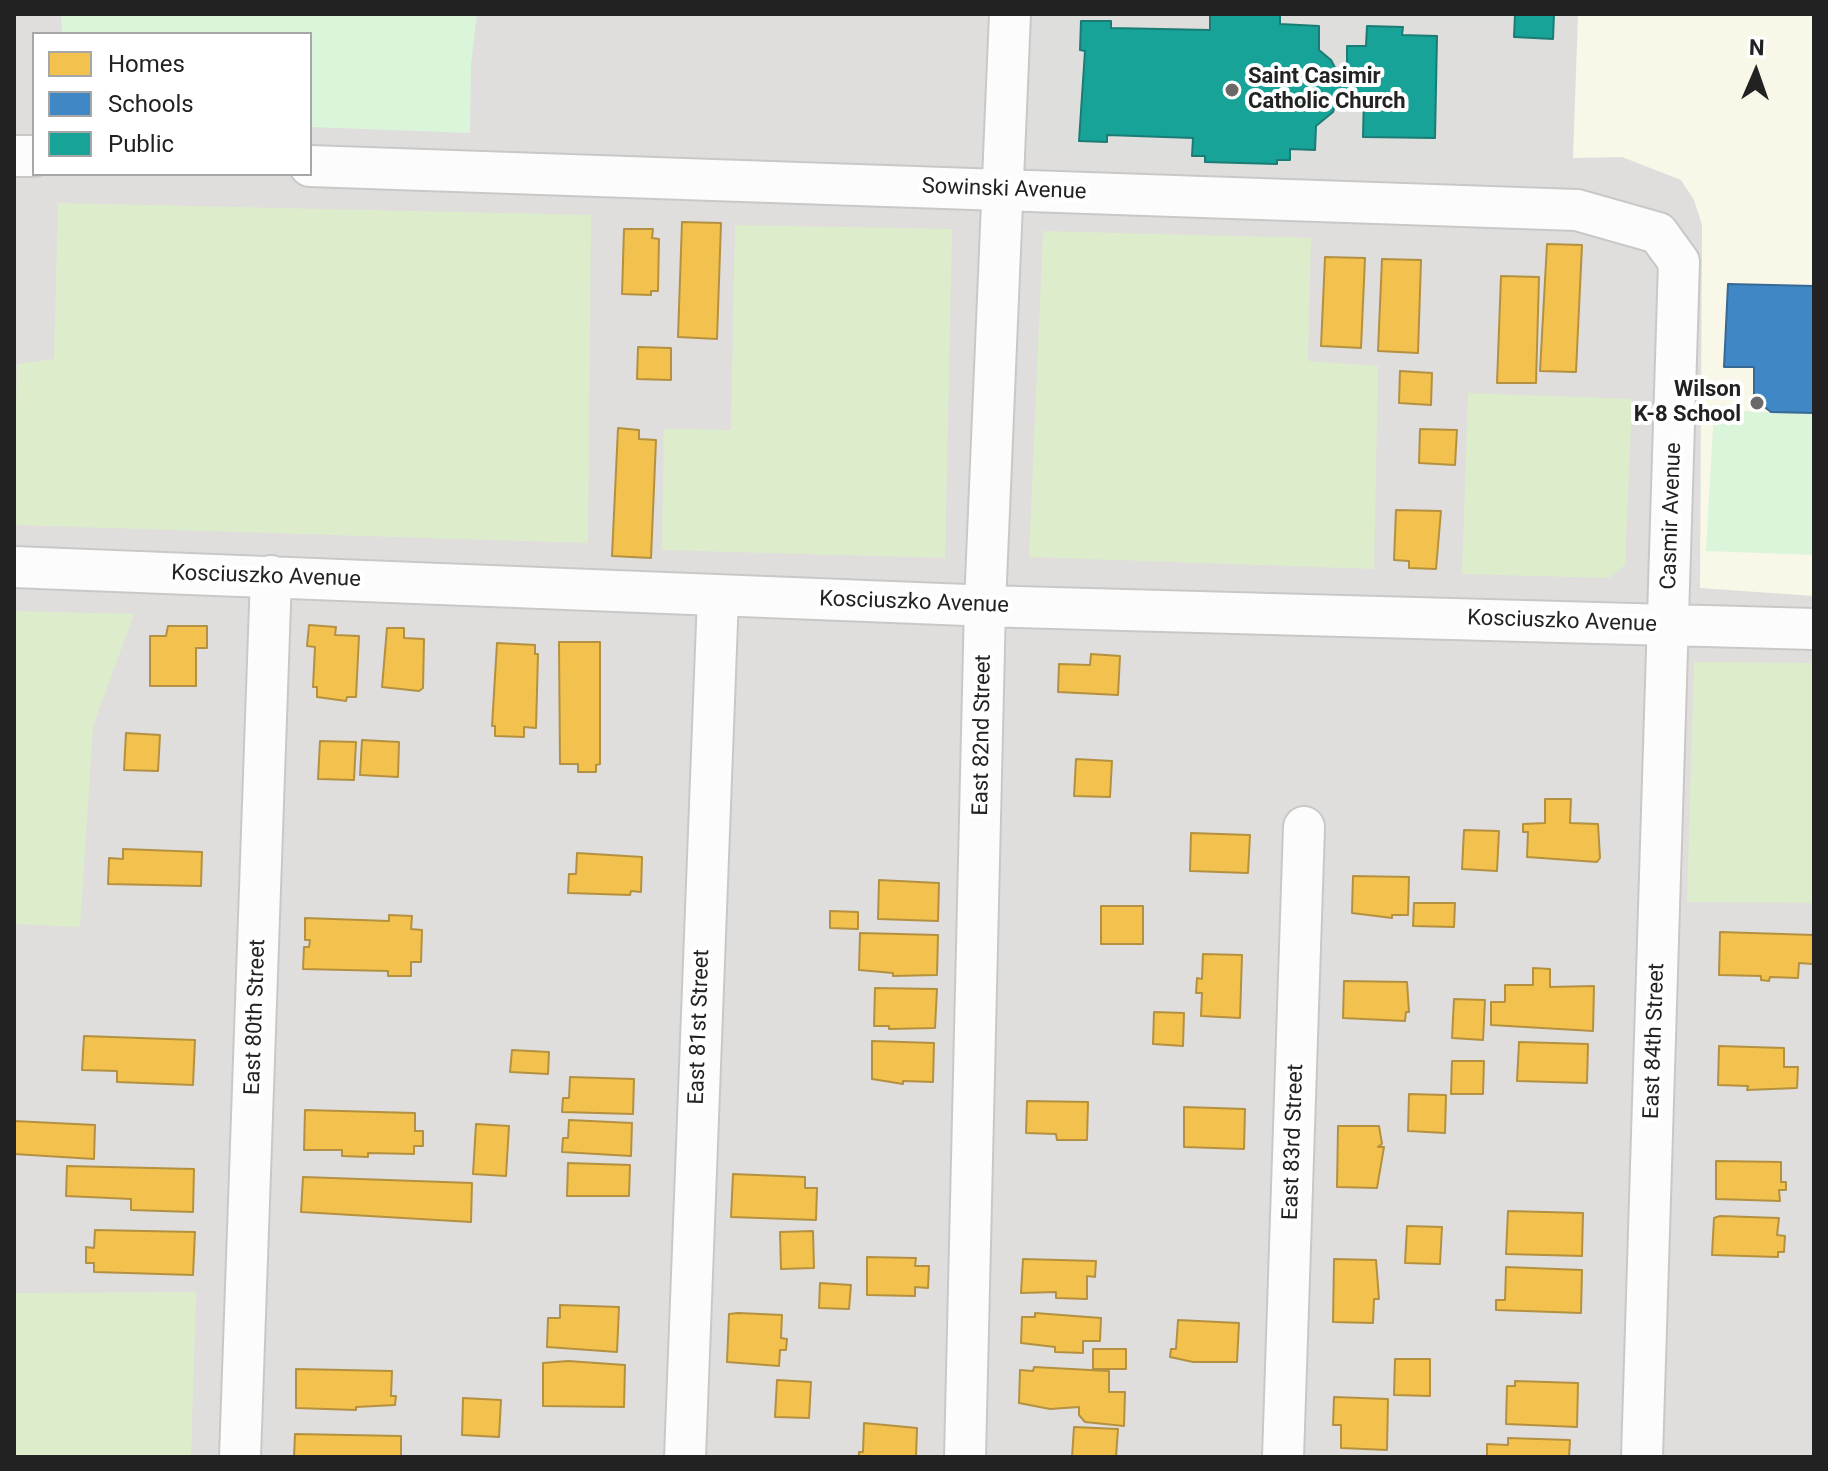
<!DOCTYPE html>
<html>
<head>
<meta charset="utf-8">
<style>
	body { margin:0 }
	#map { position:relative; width:1828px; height:1471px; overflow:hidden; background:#f0eeeb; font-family:Roboto,sans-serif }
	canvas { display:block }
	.frame { position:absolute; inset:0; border:16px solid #222; pointer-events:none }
	.legend { position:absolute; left:32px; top:32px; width:280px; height:144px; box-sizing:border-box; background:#fff; border:2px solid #a7a7a7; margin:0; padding:10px 14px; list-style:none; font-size:24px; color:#222 }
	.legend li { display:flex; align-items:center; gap:16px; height:40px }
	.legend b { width:40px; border:2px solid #a7a7a7 }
	.north { position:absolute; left:1716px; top:32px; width:80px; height:80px; -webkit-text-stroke:6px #fff; paint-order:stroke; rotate:2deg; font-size:22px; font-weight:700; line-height:32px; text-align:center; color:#222 }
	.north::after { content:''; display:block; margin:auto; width:28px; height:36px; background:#222; clip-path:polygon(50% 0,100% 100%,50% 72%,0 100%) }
</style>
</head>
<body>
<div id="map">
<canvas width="1828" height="1471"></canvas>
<div class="frame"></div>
<ul class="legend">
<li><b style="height:22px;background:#f2c14e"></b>Homes</li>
<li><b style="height:22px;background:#3f88c5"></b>Schools</li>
<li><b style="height:22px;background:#17a398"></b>Public</li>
</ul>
<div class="north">N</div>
</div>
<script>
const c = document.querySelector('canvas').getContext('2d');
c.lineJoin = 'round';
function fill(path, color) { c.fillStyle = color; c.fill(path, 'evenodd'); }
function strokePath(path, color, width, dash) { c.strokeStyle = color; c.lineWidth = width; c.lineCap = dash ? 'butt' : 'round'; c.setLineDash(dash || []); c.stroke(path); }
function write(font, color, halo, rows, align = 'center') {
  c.font = font + ' Roboto,sans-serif'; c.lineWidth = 8; c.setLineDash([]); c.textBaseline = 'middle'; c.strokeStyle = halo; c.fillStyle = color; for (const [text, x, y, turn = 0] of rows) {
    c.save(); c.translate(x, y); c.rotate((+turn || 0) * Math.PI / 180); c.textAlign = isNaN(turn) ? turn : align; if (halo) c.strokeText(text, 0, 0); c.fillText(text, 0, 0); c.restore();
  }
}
fill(new Path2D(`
	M14 14H1814V1457H14ZM34 34H310V174H34Z`), '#dfdedc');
fill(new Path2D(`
	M1578 14H1814V596L1700 588 1702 225 1694 200 1681 180 1622 157 1573 158Z`), '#f8f7e8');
fill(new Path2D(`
	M1029 14H1570V27L1441 21 1435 170 1023 153Z`), '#dededc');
fill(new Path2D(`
	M58 203 591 215 588 543 14 525 17 364 54 359Z
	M735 225 952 229 945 558 662 550 664 429 731 430Z
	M1043 231 1311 238 1308 361 1378 366 1374 569 1029 557Z
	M1468 393 1632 399 1625 565 1609 578 1462 574Z
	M14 611 134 614 93 726 80 927 14 924Z
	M1694 662 1814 663V903L1687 902Z
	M196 1292 191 1457H14V1293Z`), '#ddeccb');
fill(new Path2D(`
	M61 14H477L471 64 470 133 310 127V34H62Z
	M1714 410 1814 414V555L1706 551Z`), '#daf5da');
const homes = new Path2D(`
	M682 222 721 223 717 339 678 337Z
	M624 229H653L652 238 659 239 658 291H651V295L622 294Z
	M1547 244 1582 245 1576 372 1540 371Z
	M1325 257 1365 258 1361 348 1321 346Z
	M1382 259 1421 260 1418 353 1378 351Z
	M1501 276 1539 277 1536 383H1497Z
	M638 347 671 348V380L637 379Z
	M1400 371 1432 373 1431 405 1399 403Z
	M618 428 639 430V439L656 440 651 558 612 556Z
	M1420 429 1457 430 1455 465 1419 463Z
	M1396 510 1441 511 1436 569 1409 568V561L1394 560Z
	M309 625 336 627 335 635 359 636 356 697H347L346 701 317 697V687H313L315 647 307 646Z
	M168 626H207V648H196V686H150V636H166Z
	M387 628H404V638L424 639 423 688 419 691 382 687Z
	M559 642H600V764L596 765V772H578V764H560Z
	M497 643 535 645V654H538L536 728 524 727V737L495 736V726H492Z
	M1091 654 1120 656 1118 695 1058 692 1059 664 1090 665Z
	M126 733 160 735 158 771 124 770Z
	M362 740 399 742 398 777 360 775Z
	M320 741 356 742 354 780 318 779Z
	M1076 759 1112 761 1110 797 1074 796Z
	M1545 799H1571L1570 823 1598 824 1600 858 1597 862 1527 857 1528 832H1523V824L1545 823Z
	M1464 830 1499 831 1497 871 1462 869Z
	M1191 833 1250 835 1248 873 1190 871Z
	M123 849 202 852 201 886 108 884 109 858 123 859Z
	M577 853 642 857 641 892 631 891 630 895 568 893 569 874H576Z
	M1353 876 1409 877 1408 915H1392V918L1352 913Z
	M879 880 939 883 938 921 878 919Z
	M1414 903H1455L1454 927 1413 926Z
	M1101 906H1143V944H1101Z
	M830 911 858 912V929L830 928Z
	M389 915 412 916 411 929 422 930 421 962H411V976H388V971L303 969 304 947H309L310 940H305V918L389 921Z
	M1720 932 1814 935 1813 964 1799 963 1798 978 1770 977 1769 981 1761 980V976L1719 975Z
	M860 933 938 935 937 975 893 976V973L859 970Z
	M1203 954 1242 955 1240 1018 1201 1016 1202 993H1196L1197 978 1202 979Z
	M1533 968 1550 969V987L1594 986 1593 1031 1491 1025V1002H1505V985H1533Z
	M1344 981 1407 982 1409 1012H1406L1405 1021 1343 1018Z
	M875 988 937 989 935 1028 889 1029V1026H874Z
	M1454 999 1485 1000 1483 1040 1452 1038Z
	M1154 1012 1184 1013 1183 1046 1153 1044Z
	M84 1036 195 1040 193 1085 117 1082V1071L82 1070Z
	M872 1041 934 1043 933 1082 903 1081V1084L872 1079Z
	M1519 1042 1588 1044 1587 1083 1517 1081Z
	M1719 1046 1784 1048V1067H1798L1797 1088 1747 1090 1748 1086 1718 1085Z
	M512 1050 549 1052 548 1074 510 1072Z
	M1452 1061H1484L1483 1094H1451Z
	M570 1077 634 1079 633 1114 562 1112 563 1098H569Z
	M1409 1094 1446 1095 1445 1133 1408 1131Z
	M1027 1101 1088 1102 1087 1140H1057L1056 1134 1026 1133Z
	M1184 1107 1245 1109 1244 1149 1184 1147Z
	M305 1110 415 1113V1131H423V1146H414V1154L368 1153V1157L342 1156V1150H304Z
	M569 1120 632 1123 631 1156 562 1152 563 1138H568Z
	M14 1121 95 1125 94 1159 14 1154Z
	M476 1124 509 1126 506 1176 473 1174Z
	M1338 1126H1379L1382 1144 1378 1147H1384L1377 1188 1337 1187Z
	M1716 1161 1781 1162V1182H1786V1190H1779L1780 1201 1716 1199Z
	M568 1163 630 1165 629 1196H567Z
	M67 1166 194 1169 193 1212 131 1210V1199L66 1196Z
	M733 1174 805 1177V1188H817L816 1220 731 1217Z
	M303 1177 472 1183 471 1222 301 1212Z
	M1508 1211 1583 1213 1582 1256 1506 1254Z
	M1720 1216 1779 1218 1777 1235 1785 1236 1784 1252H1778V1257L1712 1255 1714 1218Z
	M1407 1226 1442 1227 1440 1264 1405 1263Z
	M95 1230 195 1232 193 1275 94 1272V1263H86V1247L94 1248Z
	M813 1231 814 1268 781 1269 780 1232Z
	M867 1257 916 1258 915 1266H929L928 1288 915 1287V1296L867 1295Z
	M1023 1259 1096 1261 1095 1277 1087 1276V1299L1056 1298V1292L1021 1293Z
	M1334 1259 1376 1260 1379 1299H1374L1373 1323 1333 1322Z
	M1506 1267 1582 1270 1581 1313 1496 1310V1300H1505Z
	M820 1283 851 1285 849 1309 819 1308Z
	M560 1305 619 1307 617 1352 547 1347 548 1318H560Z
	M738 1313 782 1315 781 1338 787 1339 786 1350H780L779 1366 727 1362 729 1314Z
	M1035 1313 1101 1318 1100 1341H1083V1353L1055 1352V1347L1021 1343 1022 1317H1035Z
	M1178 1320 1239 1323 1237 1362H1193L1170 1357 1171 1349H1176Z
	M1093 1349H1126V1369H1093Z
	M1395 1359H1430V1396L1394 1395Z
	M568 1361 625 1365 624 1407 543 1406V1363Z
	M1034 1367 1109 1371V1392H1125L1124 1426 1085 1422 1079 1415V1407L1050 1409 1019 1403 1020 1370 1033 1371Z
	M296 1369 392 1371 391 1396H396L395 1405 356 1407V1410L296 1408Z
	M777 1380 811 1382 809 1418 775 1417Z
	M1515 1381 1578 1383 1577 1427 1506 1424 1507 1386H1515Z
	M1334 1397 1388 1399 1387 1450 1341 1448V1425H1333Z
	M463 1398 501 1400 499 1437 462 1435Z
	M864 1423 917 1428 916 1457H859V1452H863Z
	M1074 1427 1118 1429 1116 1457H1072Z
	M295 1434 401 1436V1457H294Z
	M1508 1438 1570 1440 1569 1457H1487V1444L1508 1445Z`);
fill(homes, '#f2c14e');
strokePath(homes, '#b49141', 2);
const schools = new Path2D(`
	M1728 284 1814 286V413L1771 412 1754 399V367H1724Z`);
fill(schools, '#3f88c5');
strokePath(schools, '#366994', 2);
const public = new Path2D(`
	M1210 14H1280V24L1319 26V50L1331 60 1340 77H1347V46H1366L1367 26 1403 27 1402 35 1437 36 1435 138 1363 137 1364 96 1338 95 1333 112 1316 126 1315 150 1290 149V160H1277V164L1205 162V156H1192L1193 138 1107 135V142L1079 141 1085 51 1080 50 1081 21H1111V28L1210 30Z
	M1515 14H1554L1553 39 1514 37Z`);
fill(public, '#17a398');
strokePath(public, '#1a7c75', 2);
const street = new Path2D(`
	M14 156H34
	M310 166 1577 210 1658 233 1679 262 1642 1457
	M14 567 1017 607 1814 629
	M240 1457 271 576
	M685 1457 718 596
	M965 1457 985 605 1010 14
	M1283 1457 1304 827`);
strokePath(street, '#c9c8c7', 44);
strokePath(street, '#fdfcfc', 40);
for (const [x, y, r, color] of [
	[1232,90,8,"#6a6968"],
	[1757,403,8,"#6a6968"]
]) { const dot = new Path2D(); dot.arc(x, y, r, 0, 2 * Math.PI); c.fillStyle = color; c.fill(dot); strokePath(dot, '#fff', 3); }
write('bold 22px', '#222', '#fff', [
	["Saint Casimir",1248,77],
	["Catholic Church",1248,102],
	["Wilson",1741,390,"right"],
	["K-8 School",1741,415,"right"]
], 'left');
write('22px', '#222', '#fff', [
	["Sowinski Avenue",1004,190,2],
	["Casmir Avenue",1672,516,-88],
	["Kosciuszko Avenue",266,577,2],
	["Kosciuszko Avenue",914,603,2],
	["Kosciuszko Avenue",1562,622,2],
	["East 82nd Street",983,735,-89],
	["East 80th Street",256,1017,-88],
	["East 81st Street",700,1027,-88],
	["East 84th Street",1655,1041,-88],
	["East 83rd Street",1294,1142,-88]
]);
</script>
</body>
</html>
